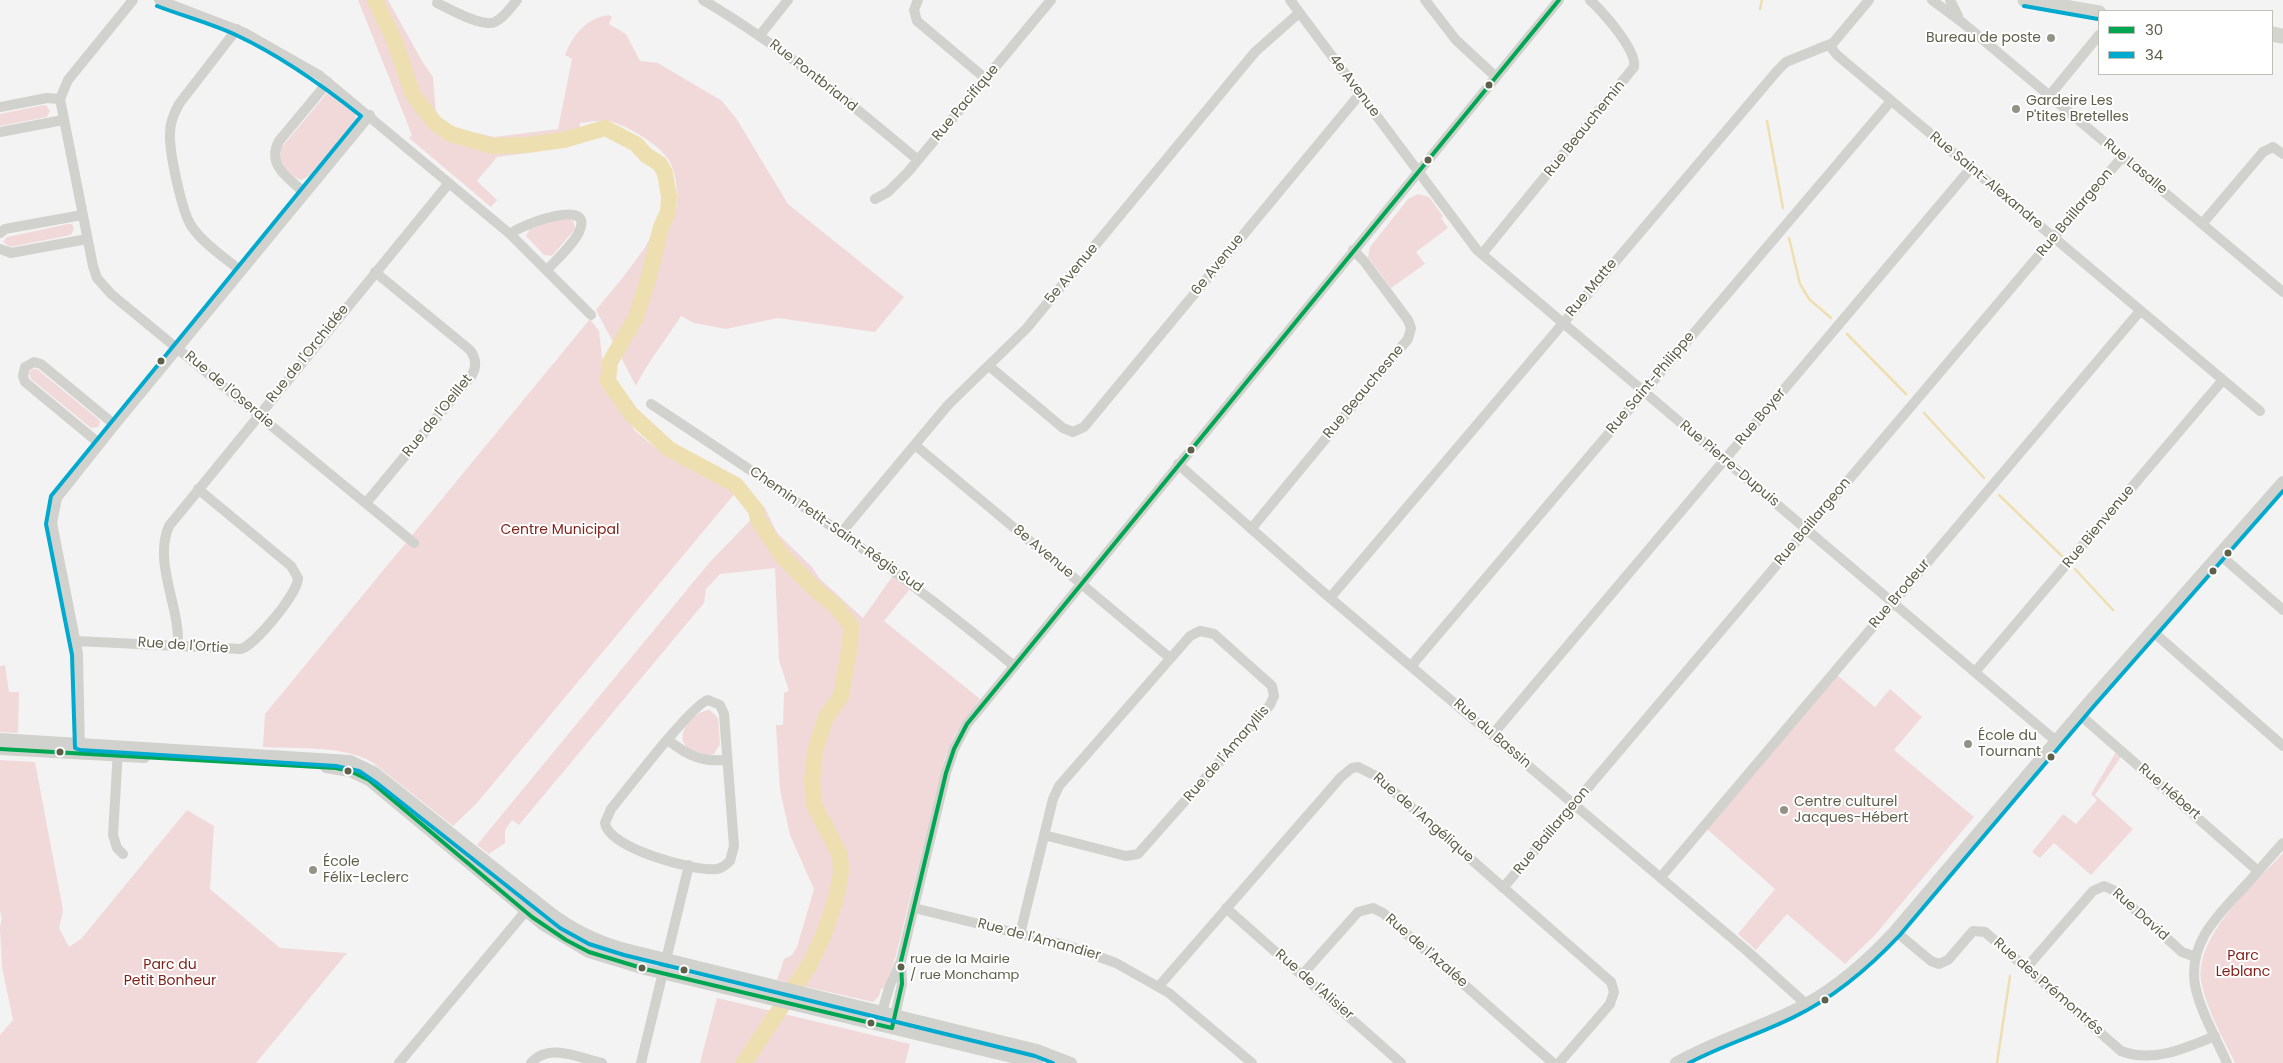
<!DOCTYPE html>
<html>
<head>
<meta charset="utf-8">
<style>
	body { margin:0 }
	#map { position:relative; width:2283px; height:1063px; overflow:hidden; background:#f3f3f3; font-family:Poppins,sans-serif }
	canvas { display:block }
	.legend { position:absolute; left:2098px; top:10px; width:175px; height:65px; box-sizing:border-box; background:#fff; border:1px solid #bfbfb7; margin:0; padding:6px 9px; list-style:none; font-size:15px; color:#5f604a }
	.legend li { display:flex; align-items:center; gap:10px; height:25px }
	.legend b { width:25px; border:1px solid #bfbfb7 }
</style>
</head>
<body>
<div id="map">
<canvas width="2283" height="1063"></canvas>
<ul class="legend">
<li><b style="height:6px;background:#00a651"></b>30</li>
<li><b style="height:6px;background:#00a9ce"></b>34</li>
</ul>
</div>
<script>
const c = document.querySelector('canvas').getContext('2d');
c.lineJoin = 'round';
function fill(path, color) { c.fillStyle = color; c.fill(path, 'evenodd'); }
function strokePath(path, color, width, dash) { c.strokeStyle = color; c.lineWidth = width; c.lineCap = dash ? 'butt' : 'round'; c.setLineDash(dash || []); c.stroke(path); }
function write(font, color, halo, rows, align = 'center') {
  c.font = font + ' Poppins,sans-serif'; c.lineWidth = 4; c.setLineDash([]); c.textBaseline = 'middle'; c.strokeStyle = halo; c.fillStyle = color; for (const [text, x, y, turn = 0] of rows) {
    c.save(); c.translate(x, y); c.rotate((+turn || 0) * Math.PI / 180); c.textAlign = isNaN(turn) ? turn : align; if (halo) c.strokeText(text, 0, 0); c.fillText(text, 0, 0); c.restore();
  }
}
fill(new Path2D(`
	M358 0H388L422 61 433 77 436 114 455 128 494 137 558 129 572 59 565 55C573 35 586 18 609 15L612 17 609 24 626 34 640 61 658 63 722 101 736 118 788 204 904 297 875 332 778 318 726 329 694 323 681 316C666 340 648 361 636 386L596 310 624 276 646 246 654 230 677 207C677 192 677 178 671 164 664 147 626 124 608 121 599 120 589 122 580 123L579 140 536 152 497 157 477 181 497 200 491 207 409 138 412 135Z
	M327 93 335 94 355 111 356 119 313 174 301 180C288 175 278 162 281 148Z
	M44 105 47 106 50 111 47 117 0 126V114Z
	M1418 194 1429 197 1443 216 1441 218 1448 228 1416 252 1425 264 1391 288 1368 257 1370 247 1408 199Z
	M565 218 573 220 575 229 552 256 544 255 526 236 531 227Z
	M68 224H72L74 229 71 235 10 247 3 242 7 237Z
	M590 319 599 331 605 383 635 431 662 453 704 473 736 492 477 803 453 826 372 762C341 745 298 749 263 747L265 714Z
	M32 369H37L98 419 100 422 98 427 91 428 31 379 29 373Z
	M764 506 777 533 812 567 820 579 863 618 892 577 910 589 884 621 980 699 955 734 945 758 894 963 883 989 881 988 879 996 873 1002 777 980 784 959 792 955 797 947 814 889 790 835 780 790 776 725H783L784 693 789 691 779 660 775 568 720 574 706 589 704 603 519 825 512 820 505 830V843L489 854 477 845 709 563Z
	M5 665 9 692H19L18 733 0 732V666Z
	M1837 675 1875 707 1890 689 1922 717 1894 750 1974 817 1875 935 1845 964 1787 914 1756 950 1738 934 1775 889 1707 829Z
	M710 710 718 718 720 744 714 754C707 756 702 754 695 751 667 742 693 710 710 710Z
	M2116 752 2121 757 2095 795 2133 829 2091 875 2054 843 2040 858 2032 852 2063 814 2076 824 2097 800 2091 794Z
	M0 760 35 762 63 910 59 928 69 947 81 939 187 810 214 826 210 889 280 948 347 953 256 1063H0V1035L13 1020 2 967 0 927 2 918 0 911Z
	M2283 853V1063H2235C2223 1038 2208 1012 2202 985 2191 938 2254 885 2283 853Z
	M717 998 910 1044 905 1063H700Z`), '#f1d9da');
strokePath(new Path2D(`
	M1760 9 1762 0
	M1767 121 1783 208
	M1789 238 1800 284 1809 299 1831 318
	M1847 334 1906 394
	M1924 413 1984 478
	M1999 495 2062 556
	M2075 569 2113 610
	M1997 1063 2010 976`), '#eddfaf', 2.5);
strokePath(new Path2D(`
	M375 0 395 42 413 95 435 123 451 134 492 146 526 145 564 140 605 128 636 144 646 155 660 164 665 173 669 197 668 212 661 227 648 280 636 317 610 362 608 381 631 414 669 449 736 485 756 510 758 520 783 557 817 591 836 606 851 626 850 645 841 696 826 717 815 752 812 780 814 805 840 855 841 873 835 902 824 934 810 964 744 1063`), '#eddfaf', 16);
strokePath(new Path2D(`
	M133 0 68 80 60 99 93 266 97 278 111 294 414 543
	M159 0 245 33 319 75 510 234 591 315
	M703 0C781 46 849 102 918 160
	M918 0 914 10 917 21 986 79
	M1290 0 1477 250 2056 741
	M1425 0 1456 40 1496 77
	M1932 0 1963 23 2283 292
	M1950 0 1958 16
	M437 3C450 9 482 28 495 22 504 18 511 7 517 0
	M237 29 179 104C174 113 170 123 170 133 169 152 182 213 192 227 204 244 225 258 241 271
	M760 35 788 0
	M1829 45 1837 55 2260 411
	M2050 95 2099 35
	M0 107 47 98 60 99
	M0 132 63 120
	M305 193C289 179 266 165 279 141L328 82
	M875 199 888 192 908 172 1051 0
	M2202 224 2263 152 2273 147 2283 154
	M0 233 5 229 82 215
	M510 234C520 225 596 196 579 232 573 245 557 259 547 270
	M0 249 11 253 87 239
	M1482 254 1634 67C1637 50 1603 12 1590 0
	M989 366 1063 428 1073 432 1084 427 1360 94
	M651 404C776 486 899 570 1014 666
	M100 444 25 382 23 376 25 367 34 362 41 364 115 425
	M915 445 1170 658
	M1178 464 1323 592 1746 950 1806 1004
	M366 503 472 375C477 366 476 358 470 350L375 272
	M1251 529 1408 339 1411 328 1408 320 1364 261 1353 250
	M841 533 948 405 1026 329 1255 52 1299 13
	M2219 554 2283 610
	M1330 598 1777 71 1786 62 1833 43 1869 0
	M2151 630 2283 746
	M76 641 241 649C256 644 298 593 298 578L291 566 198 489
	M178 645C180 606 153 563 169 526L449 183
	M1412 665 1891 101
	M1975 672 2222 381
	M708 700 720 705 724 714 734 846 730 861C726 865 722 868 717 869 695 872 608 848 605 823L611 809C626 791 692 704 708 700Z
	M2079 714 2258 871
	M1493 734 1971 168
	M668 740C688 756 702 762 727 760
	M118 750 113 835 117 848 123 854
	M80 752 78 654 52 523 57 498 115 425 370 115
	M1661 877 2140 311
	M1503 888 2123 156
	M914 908 1069 946 1116 963 1169 993 1252 1063
	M1226 908 1401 1063
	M1895 931 1931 961 1939 964 1948 960 1973 931 1985 932 2121 1051C2152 1063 2184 1049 2215 1036
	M1020 934 1053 799 1059 786 1190 636 1200 631 1214 634 1272 686 1274 696 1270 705 1138 854 1126 856 1044 835
	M2027 967 2093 891 2104 886 2113 890 2182 952 2196 957
	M1302 975 1358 912 1373 908 1383 913 1553 1063
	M1159 986 1341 777 1352 768 1358 767 1376 776 1611 982 1614 992 1610 1004 1559 1063
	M894 1021 902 984 901 962
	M878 1025 890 985 901 961 946 773 954 749 967 724 1559 0
	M399 1063 535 900
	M531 1063C549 1042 579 1058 602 1063
	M641 1063 689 865
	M2227 1063C2216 1038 2200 1011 2195 985 2188 942 2219 914 2245 886 2258 872 2270 857 2283 843`), '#d1d2cd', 10);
strokePath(new Path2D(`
	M0 739 350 761 375 773 547 910C571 929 595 941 625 949L1037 1050 1071 1063
	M0 749 144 757
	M326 767 350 771 369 780 542 924 589 952 645 969 1037 1063
	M1676 1063C1717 1039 1764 1027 1806 1004 1840 985 1869 959 1895 931L2089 702 2283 482`), '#d1d2cd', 12);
strokePath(new Path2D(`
	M2025 0 2099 13
	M2272 34 2283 36`), '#d3d4ce', 15);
strokePath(new Path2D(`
	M0 749 336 768 350 771 369 780 532 917 566 940 589 952 645 969 892 1028 902 984 901 961 946 773 954 749 967 724 1559 0`), '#00a651', 4);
strokePath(new Path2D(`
	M157 6C183 16 210 23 236 35 281 56 322 85 361 116L51 496 46 524 72 655 75 748 80 750 336 766 359 771 378 784 560 928 589 944 624 955 1035 1056 1053 1063
	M2024 6 2098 19
	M1689 1063C1723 1045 1760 1034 1794 1017 1835 997 1869 968 1900 935L2094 706 2283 491`), '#00a9ce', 4);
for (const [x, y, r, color] of [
	[2051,38,5,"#939385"],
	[1489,85,4.5,"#5f604a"],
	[2016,109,5,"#939385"],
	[1428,160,4.5,"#5f604a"],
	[161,361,4.5,"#5f604a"],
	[1191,450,4.5,"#5f604a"],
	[2228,553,4.5,"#5f604a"],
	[2213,571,4.5,"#5f604a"],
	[1968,744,5,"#939385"],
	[60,752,4.5,"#5f604a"],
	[2051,757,4.5,"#5f604a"],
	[348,771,4.5,"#5f604a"],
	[1784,810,5,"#939385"],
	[313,870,5,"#939385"],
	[901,967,4.5,"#5f604a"],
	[642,968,4.5,"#5f604a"],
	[684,970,4.5,"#5f604a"],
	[1825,1000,4.5,"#5f604a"],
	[871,1023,4.5,"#5f604a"]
]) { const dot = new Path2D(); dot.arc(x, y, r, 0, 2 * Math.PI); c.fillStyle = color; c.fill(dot); strokePath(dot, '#fff', 2); }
write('13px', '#5f604a', '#fff', [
	["rue de la Mairie",910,960],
	["/ rue Monchamp",910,976]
], 'left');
write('14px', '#5f604a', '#fff', [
	["Bureau de poste",2041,38,"right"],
	["Gardeire Les",2026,101],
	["P'tites Bretelles",2026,117],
	["École du",1978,736],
	["Tournant",1978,752],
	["Centre culturel",1794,802],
	["Jacques-Hébert",1794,818],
	["École",323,862],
	["Félix-Leclerc",323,878]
], 'left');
write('14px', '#5f604a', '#fff', [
	["Rue Pontbriand",813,76,38],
	["4e Avenue",1354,86,53],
	["Rue Pacifique",966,103,-50],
	["Rue Beauchemin",1585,129,-51],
	["Rue Lasalle",2135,167,40],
	["Rue Saint-Alexandre",1986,181,40],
	["Rue Baillargeon",2075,213,-50],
	["6e Avenue",1218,265,-51],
	["5e Avenue",1072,274,-50],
	["Rue Matte",1592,288,-50],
	["Rue de l'Orchidée",308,354,-51],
	["Rue Saint-Philippe",1651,383,-50],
	["Rue de l'Oseraie",229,390,40],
	["Rue Beauchesne",1364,392,-50],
	["Rue de l'Oeillet",438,416,-51],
	["Rue Boyer",1761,417,-50],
	["Rue Pierre-Dupuis",1729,464,40],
	["Rue Baillargeon",1813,522,-50],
	["Rue Bienvenue",2099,527,-50],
	["Chemin Petit-Saint-Régis Sud",836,530,35],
	["8e Avenue",1043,552,40],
	["Rue Brodeur",1900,594,-50],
	["Rue de l'Ortie",183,646,4],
	["Rue du Bassin",1492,734,41],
	["Rue de l'Amaryllis",1227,754,-49],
	["Rue Hébert",2169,792,41],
	["Rue de l'Angélique",1423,818,41],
	["Rue Baillargeon",1552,831,-50],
	["Rue David",2140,915,42],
	["Rue de l'Amandier",1039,940,15],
	["Rue de l'Azalée",1426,951,41],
	["Rue de l'Alisier",1314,985,41],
	["Rue des Prémontrés",2048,987,41]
]);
write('14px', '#82211a', '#fff', [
	["Centre Municipal",560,530],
	["Parc",2243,956],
	["Leblanc",2243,972],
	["Parc du",170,965],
	["Petit Bonheur",170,981]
]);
</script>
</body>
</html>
